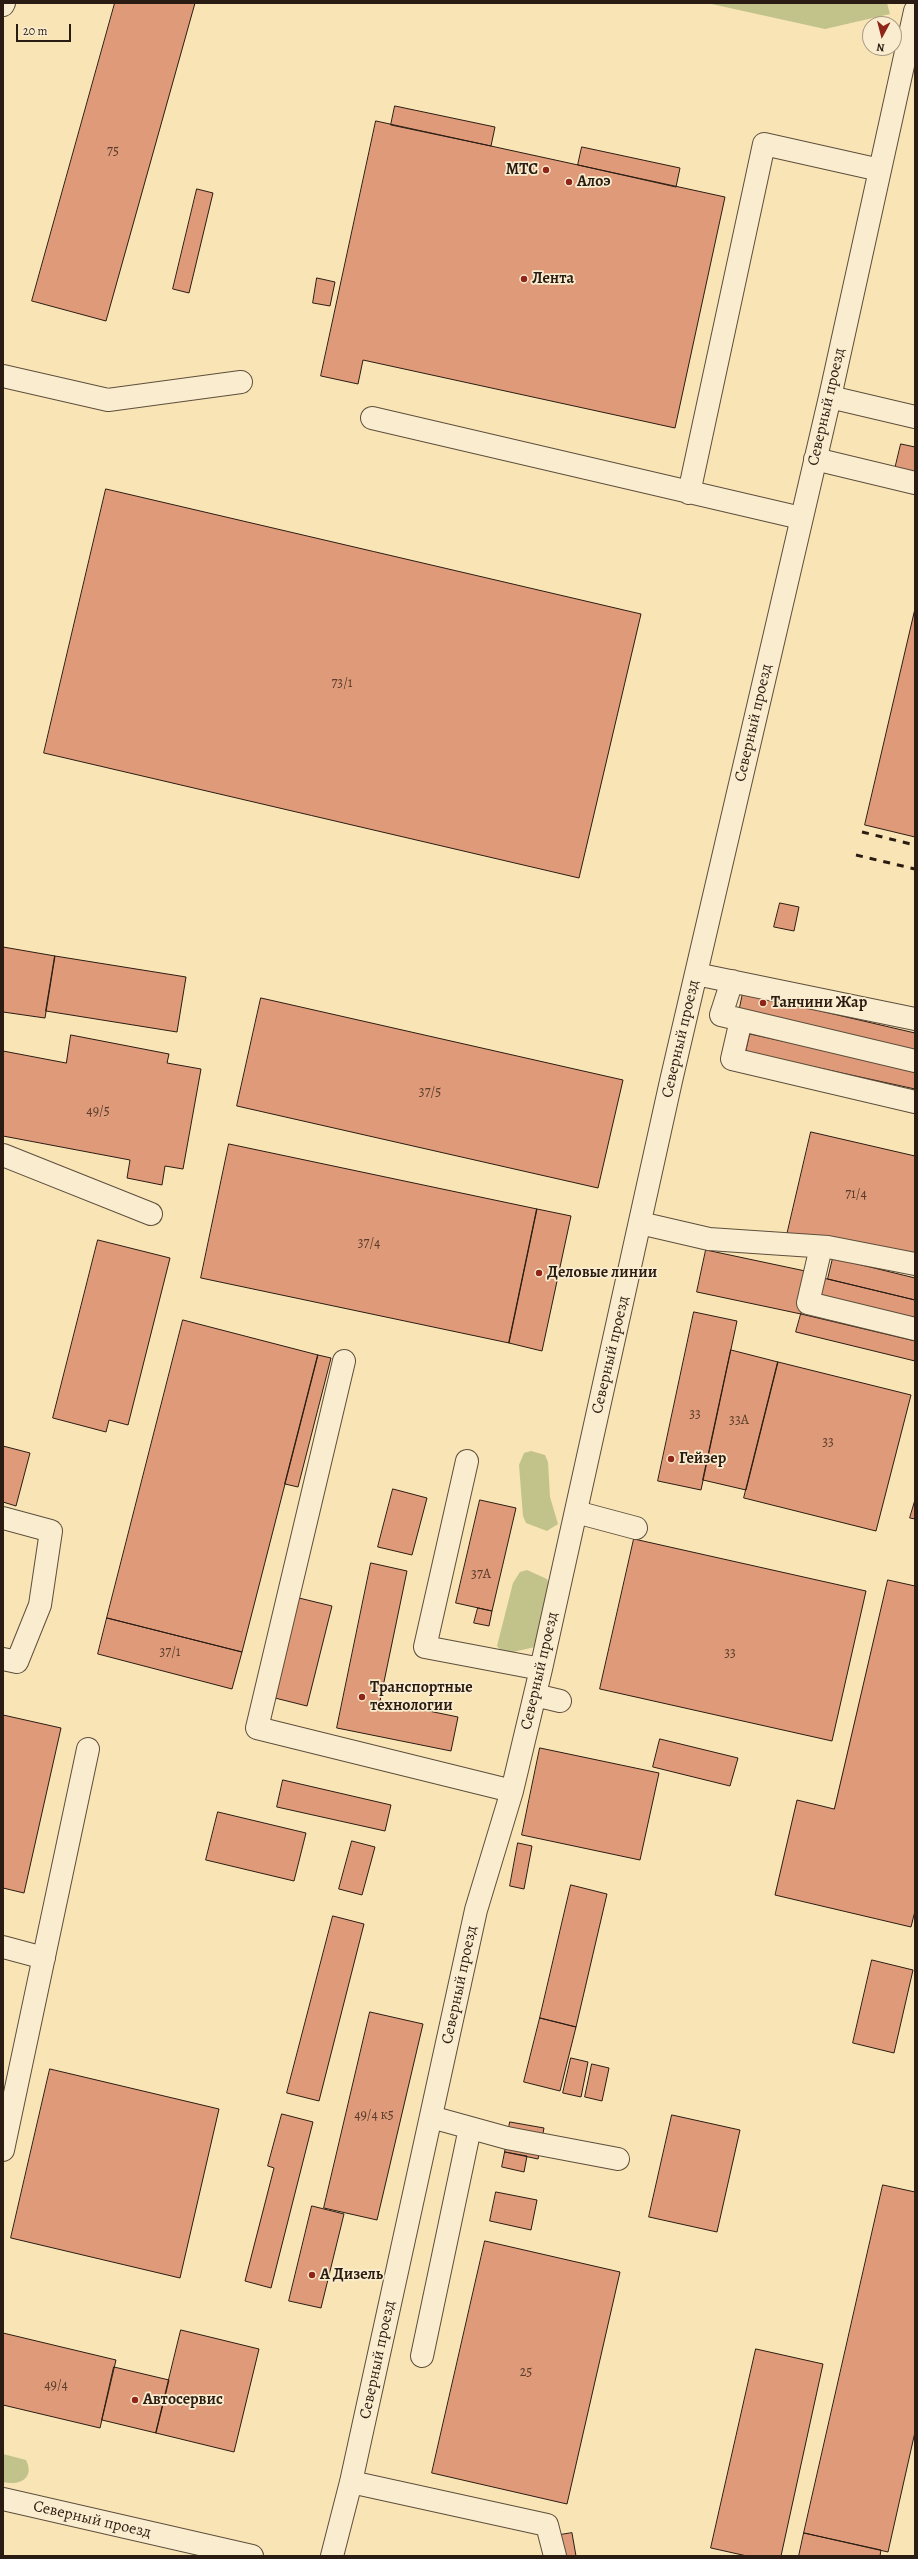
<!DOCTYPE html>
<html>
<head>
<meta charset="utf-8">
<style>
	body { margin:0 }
	#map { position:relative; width:918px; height:2559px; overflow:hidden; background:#f8e4b5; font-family:Alegreya,serif }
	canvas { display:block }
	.frame { position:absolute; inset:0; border:4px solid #2b1c13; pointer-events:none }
	.north { position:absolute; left:862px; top:16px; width:40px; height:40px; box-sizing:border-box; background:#faedcf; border:1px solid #a79984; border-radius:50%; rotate:187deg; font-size:11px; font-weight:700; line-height:16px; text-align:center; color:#2b1c13 }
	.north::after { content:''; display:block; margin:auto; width:14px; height:18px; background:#8f2418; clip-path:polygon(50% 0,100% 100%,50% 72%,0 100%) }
	.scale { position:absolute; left:16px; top:24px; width:55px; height:18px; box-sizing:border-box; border:2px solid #2b1c13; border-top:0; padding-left:5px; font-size:12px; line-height:14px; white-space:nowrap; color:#2b1c13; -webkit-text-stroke:3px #faedcf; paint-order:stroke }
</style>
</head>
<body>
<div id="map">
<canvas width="918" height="2559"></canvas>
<div class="frame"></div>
<div class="north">N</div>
<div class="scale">20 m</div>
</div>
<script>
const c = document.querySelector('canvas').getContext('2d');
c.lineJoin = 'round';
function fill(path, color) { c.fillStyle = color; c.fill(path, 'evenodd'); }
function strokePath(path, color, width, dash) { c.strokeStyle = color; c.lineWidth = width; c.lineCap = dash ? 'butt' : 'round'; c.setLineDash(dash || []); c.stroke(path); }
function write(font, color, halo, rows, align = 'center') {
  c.font = font + ' Alegreya,serif'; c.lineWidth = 3.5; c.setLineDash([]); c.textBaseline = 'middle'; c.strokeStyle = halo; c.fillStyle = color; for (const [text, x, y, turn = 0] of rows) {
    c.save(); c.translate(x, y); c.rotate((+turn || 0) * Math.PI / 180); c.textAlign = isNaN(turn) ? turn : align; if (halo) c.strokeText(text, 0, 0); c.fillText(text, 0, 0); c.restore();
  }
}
fill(new Path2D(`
	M707 3H887L890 14 825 29Z
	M531 1451 545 1455 548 1462 550 1497 558 1524 547 1531 526 1523 523 1516 519 1465 524 1453Z
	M527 1570 547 1579 549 1585 535 1647 513 1652 506 1656 497 1646 513 1583 520 1572Z
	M3 2454 26 2460C35 2478 20 2486 3 2482Z`), '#c2c38a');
const building = new Path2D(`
	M115 3H195L106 321 32 301Z
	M395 106 495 127 491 146 391 125Z
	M376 121 725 197 675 428 363 360 358 384 321 376Z
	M582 147 680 168 676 187 578 165Z
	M197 189 213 193 189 293 173 289Z
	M317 278 335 282 330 306 313 303Z
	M901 444 915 447V473L895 469Z
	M106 489 641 614 579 878 44 753Z
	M915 609V837L865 825Z
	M780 903 799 907 794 931 774 927Z
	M3 947 55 956 45 1018 3 1012Z
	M55 956 186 977 177 1032 46 1011Z
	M743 993 915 1033V1052L739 1012Z
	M261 998 623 1080 598 1188 237 1106Z
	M750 1034 915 1070V1089L746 1052Z
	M71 1035 169 1054 167 1063 201 1069 183 1169 165 1166 162 1185 127 1178 130 1160 3 1136V1051L66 1063Z
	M811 1132 915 1156V1264L787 1235Z
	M229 1144 537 1209 509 1343 201 1278Z
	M537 1209 571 1216 542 1351 509 1343Z
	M98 1240 170 1258 128 1425 109 1420 106 1432 53 1418Z
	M706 1250 810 1272 801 1314 697 1292Z
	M833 1258 915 1278V1300L828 1279Z
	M819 1277 915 1300V1319L814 1295Z
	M694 1312 737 1321 701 1490 658 1481Z
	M801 1314 915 1341V1361L796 1332Z
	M183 1320 318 1355 242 1652 107 1618Z
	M731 1350 778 1362 746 1490 703 1480Z
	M318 1355 331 1358 298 1487 285 1484Z
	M778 1362 911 1395 876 1531 744 1498Z
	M3 1446 30 1453 16 1506 3 1502Z
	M393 1489 427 1498 412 1555 378 1547Z
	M480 1500 516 1508 492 1611 456 1603Z
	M915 1500V1519L910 1518Z
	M634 1539 866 1591 832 1741 600 1689Z
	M371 1563 407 1571 380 1701 458 1717 451 1751 337 1728Z
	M888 1580 915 1586V1911L911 1927 775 1895 797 1800 834 1809Z
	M299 1598 332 1606 307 1706 275 1698Z
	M478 1608 492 1611 489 1626 474 1623Z
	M107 1618 242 1652 232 1689 98 1654Z
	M3 1715 61 1728 24 1893 3 1888Z
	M660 1739 738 1758 730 1786 653 1767Z
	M540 1748 659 1773 640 1860 522 1835Z
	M283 1780 391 1805 385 1831 277 1807Z
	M218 1812 306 1833 294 1881 206 1860Z
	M352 1841 375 1847 362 1895 339 1889Z
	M518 1843 532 1846 524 1889 510 1886Z
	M571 1885 607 1894 576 2027 540 2018Z
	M333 1916 364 1924 319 2101 287 2093Z
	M872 1960 913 1970 894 2053 853 2043Z
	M370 2012 423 2024 377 2220 324 2208Z
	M540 2018 576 2027 560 2091 524 2082Z
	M571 2058 588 2062 581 2097 563 2093Z
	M592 2064 609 2068 602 2101 585 2097Z
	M50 2069 219 2109 180 2278 11 2238Z
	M282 2114 313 2122 271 2288 245 2281 274 2168 268 2166Z
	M672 2115 740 2130 717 2232 649 2217Z
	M510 2122 544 2128 538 2159 505 2152Z
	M505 2152 527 2156 524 2172 502 2167Z
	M883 2185 915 2192V2432L888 2552 804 2533Z
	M496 2192 537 2200 531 2230 490 2221Z
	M312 2206 344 2214 321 2308 289 2301Z
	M485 2241 620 2272 567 2504 432 2473Z
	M181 2330 259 2349 234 2452 156 2433Z
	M3 2333 116 2360 100 2428 3 2405Z
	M756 2349 823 2364 781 2556H747L711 2548Z
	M114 2367 169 2380 156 2433 102 2420Z
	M572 2533 576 2556H564L560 2535Z
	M804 2533 881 2550 880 2556H799Z`);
fill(building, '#df9b79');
strokePath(building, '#2b1c13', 1);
const minor = new Path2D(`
	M3 5 4 3
	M3 376 108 400 241 382
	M830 397 915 417
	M372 418 801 518
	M815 459 915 483
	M689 493 764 144 880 170
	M696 974 915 1019
	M732 981 721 1015 915 1061
	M741 1020 732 1059 915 1102
	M3 1155 151 1214
	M640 1223 709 1239 828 1247 915 1264
	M821 1247 808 1303 915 1329
	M344 1361 257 1728 512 1791
	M467 1461 425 1647 541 1669
	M576 1512 636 1528
	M3 1518 51 1531 40 1605 17 1662 3 1659
	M535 1695 560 1701
	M3 1947 44 1958
	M431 2117 507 2138 618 2159
	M3 2150 88 1749
	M422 2356 470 2128
	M351 2482 547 2525 555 2556
	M3 2499 252 2556
	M332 2556 351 2482 476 1910 512 1791 541 1669 671 1081 830 397 915 11`);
strokePath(minor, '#5e4e3c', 24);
strokePath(minor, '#faedcf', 22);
strokePath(new Path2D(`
	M862 832 915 845
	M856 855 915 869`), '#2b1c13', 3, [7, 7]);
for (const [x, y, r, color] of [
	[546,170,4,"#8f2418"],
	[569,182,4,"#8f2418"],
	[524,279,4,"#8f2418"],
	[763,1003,4,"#8f2418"],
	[539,1273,4,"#8f2418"],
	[671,1459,4,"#8f2418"],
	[362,1697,4,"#8f2418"],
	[312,2275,4,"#8f2418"],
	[135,2400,4,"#8f2418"]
]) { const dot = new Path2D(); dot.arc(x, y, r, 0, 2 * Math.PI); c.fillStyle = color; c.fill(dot); strokePath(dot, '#faedcf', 1.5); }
write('14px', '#583c2c', null, [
	["75",113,152],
	["73/1",342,684],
	["37/5",430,1093],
	["49/5",98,1112],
	["71/4",856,1195],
	["37/4",369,1244],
	["33",695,1415],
	["33А",739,1421],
	["33",828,1443],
	["37А",481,1575],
	["37/1",170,1653],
	["33",730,1654],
	["49/4 к5",374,2116],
	["25",526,2373],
	["49/4",56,2386]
]);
write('bold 16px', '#2b1c13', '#faedcf', [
	["МТС",538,170,"right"],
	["Алоэ",577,182],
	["Лента",532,279],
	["Танчини Жар",771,1003],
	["Деловые линии",547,1273],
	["Гейзер",679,1459],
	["Транспортные",370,1688],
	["технологии",370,1706],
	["А Дизель",320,2275],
	["Автосервис",143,2400]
], 'left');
write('16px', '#2b1c13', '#faedcf', [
	["Северный проезд",827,407,-77],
	["Северный проезд",754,723,-77],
	["Северный проезд",681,1039,-77],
	["Северный проезд",611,1355,-77],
	["Северный проезд",540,1671,-77],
	["Северный проезд",460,1985,-78],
	["Северный проезд",378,2360,-78],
	["Северный проезд",92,2520,13]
]);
</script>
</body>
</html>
